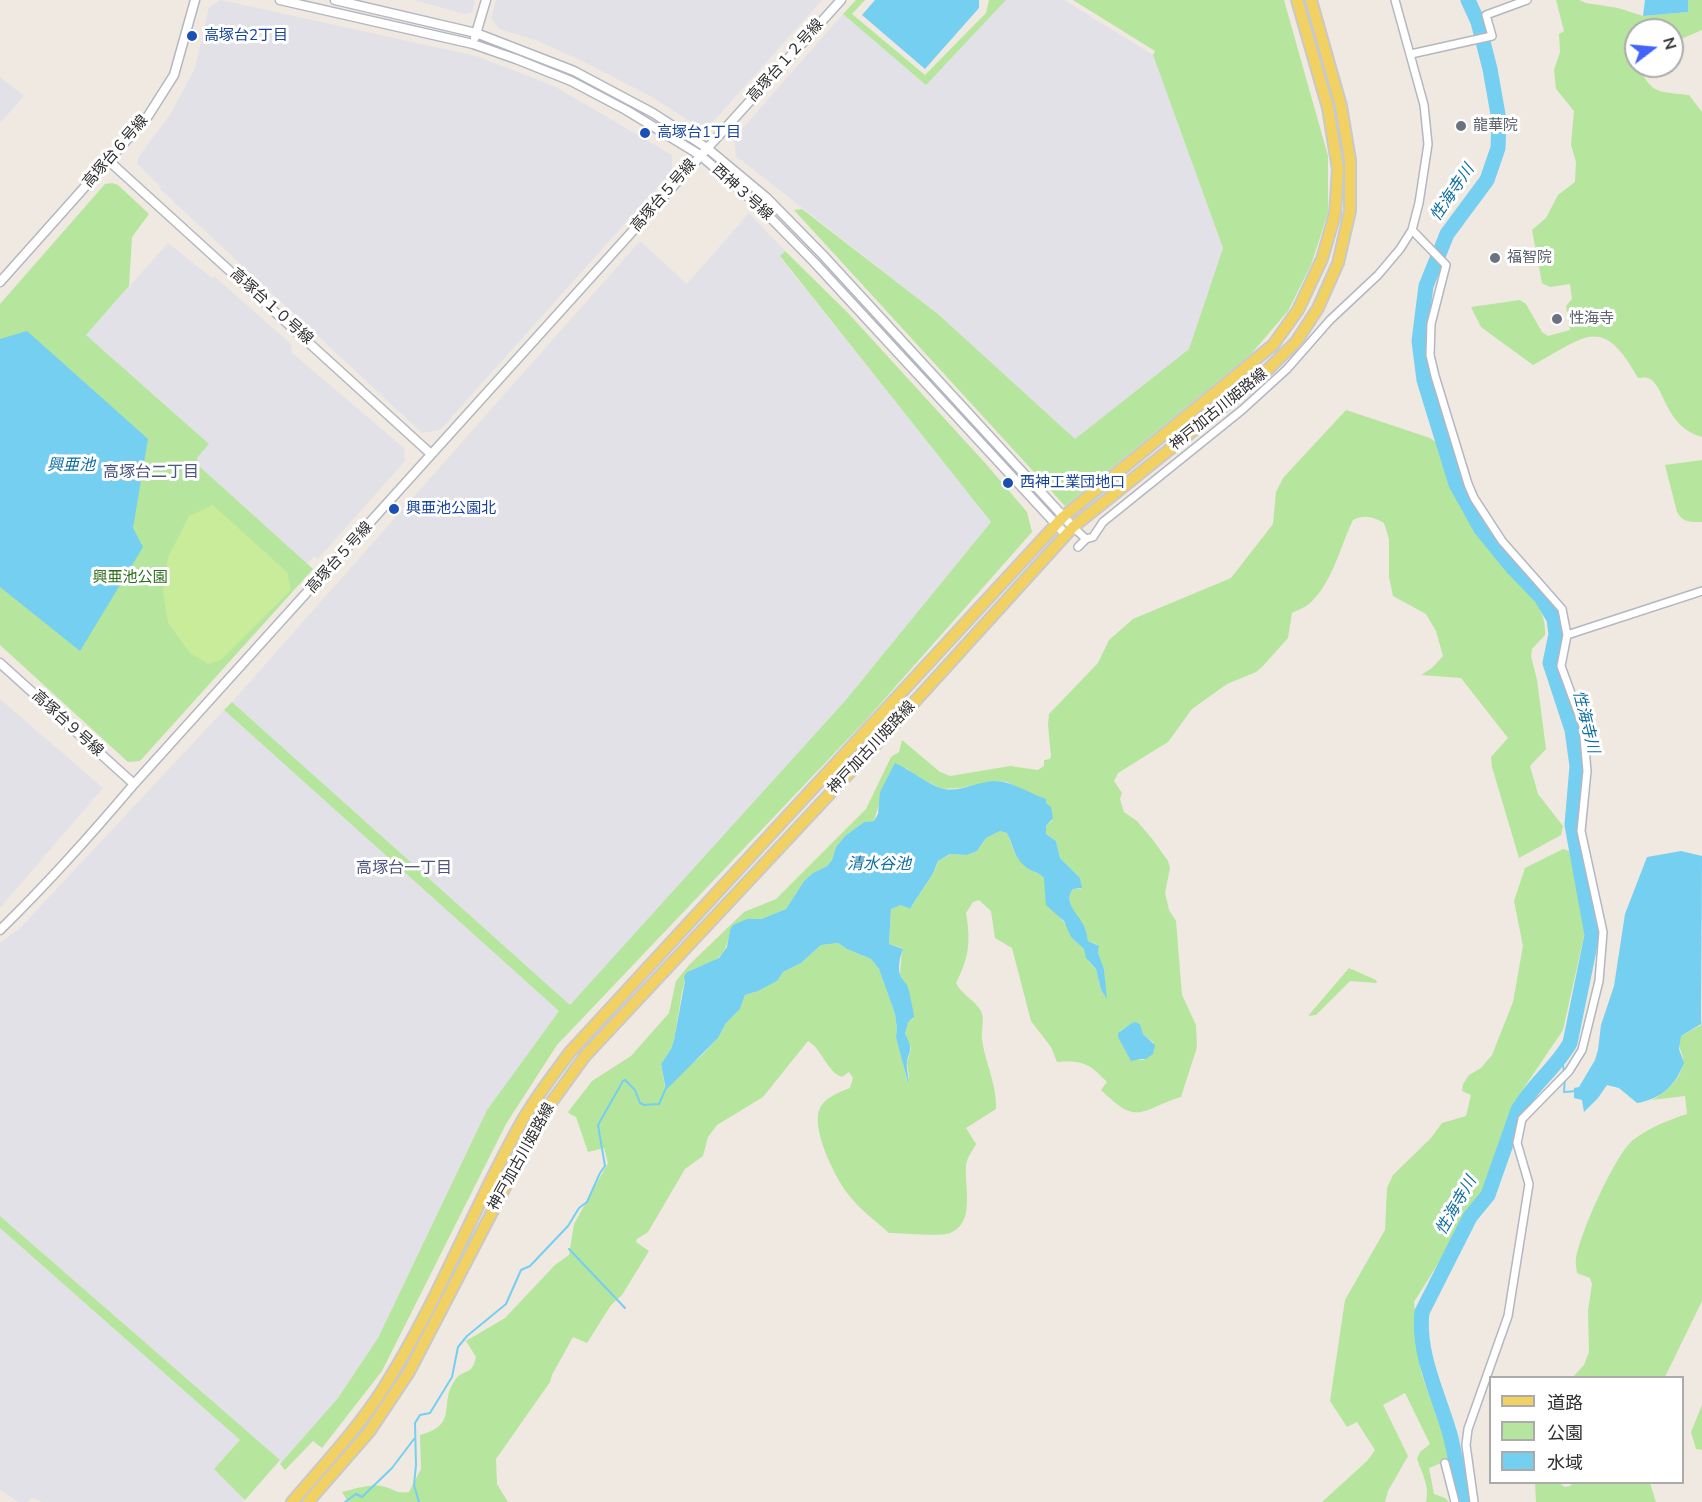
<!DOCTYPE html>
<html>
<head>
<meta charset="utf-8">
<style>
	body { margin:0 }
	#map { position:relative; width:1702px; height:1502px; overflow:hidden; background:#efe9e1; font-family:"Nunito Sans","Noto Sans JP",sans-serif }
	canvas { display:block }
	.legend { position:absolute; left:1489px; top:1376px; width:195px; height:108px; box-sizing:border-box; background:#fff; border:2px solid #ababab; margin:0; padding:8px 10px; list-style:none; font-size:18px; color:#2e2e2e }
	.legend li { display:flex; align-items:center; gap:12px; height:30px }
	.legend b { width:30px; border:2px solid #ababab }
	.north { position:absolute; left:1624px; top:18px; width:60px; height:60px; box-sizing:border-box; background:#fff; border:2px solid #ababab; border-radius:50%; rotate:74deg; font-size:16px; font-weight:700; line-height:24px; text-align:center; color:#2e2e2e }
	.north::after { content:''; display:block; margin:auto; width:21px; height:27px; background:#4264fb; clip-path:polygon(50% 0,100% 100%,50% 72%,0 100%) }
</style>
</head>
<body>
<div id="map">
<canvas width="1702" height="1502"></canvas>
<ul class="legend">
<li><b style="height:8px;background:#f2d163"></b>道路</li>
<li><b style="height:16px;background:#b6e59e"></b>公園</li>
<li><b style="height:16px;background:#75cff0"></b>水域</li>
</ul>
<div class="north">N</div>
</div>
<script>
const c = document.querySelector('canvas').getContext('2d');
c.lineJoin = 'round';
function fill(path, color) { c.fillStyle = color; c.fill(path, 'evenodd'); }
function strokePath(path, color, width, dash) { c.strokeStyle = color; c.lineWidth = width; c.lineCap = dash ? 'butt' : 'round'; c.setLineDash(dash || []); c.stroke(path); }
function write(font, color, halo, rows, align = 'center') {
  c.font = font + ' "Nunito Sans","Noto Sans JP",sans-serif'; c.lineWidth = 6; c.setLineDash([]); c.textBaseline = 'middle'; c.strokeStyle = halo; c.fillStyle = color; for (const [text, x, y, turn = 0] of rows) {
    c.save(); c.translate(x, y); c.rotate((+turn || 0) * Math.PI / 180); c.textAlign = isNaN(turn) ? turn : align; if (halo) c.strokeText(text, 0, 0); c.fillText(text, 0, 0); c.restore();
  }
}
fill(new Path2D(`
	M221 0 476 56 554 86 672 155V171L440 430 422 433 160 189 161 187 137 164 138 158 171 113 195 68 209 7Z
	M414 0H475L472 12 465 14Z
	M496 0H822L710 125H696L652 97 584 62 536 40 499 29 491 18Z
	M1006 0H1064L1153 55 1223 248 1189 349 1075 439 938 314 736 156 734 138 843 14 926 84Z
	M0 77 24 96 0 123Z
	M749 213 785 251 780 257 991 522 845 701 725 837 570 1005 232 702 640 241 687 284Z
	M168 243 212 278 214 276 292 345 291 352 404 448 405 461 318 559 314 556 307 564 199 466 197 458 209 444 86 335Z
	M0 699 103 788 0 908Z
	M224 710 559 1011 487 1110 378 1338 338 1398 282 1462 0 1216V943L20 928Z
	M0 1228 240 1440 214 1469 245 1500 243 1502H43L32 1498 26 1502H19L0 1490Z`), '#e3e1e8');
fill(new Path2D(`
	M856 0H865L852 14 925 75 986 13 989 0H1006L926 85 843 14Z
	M1073 0H1284L1328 156V213L1311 265 1288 311 1251 354 1065 506 794 210 802 209 938 314 1075 439 1189 349 1223 248 1153 55 1155 51Z
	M1556 0H1579L1586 3 1618 8 1643 16 1688 12V0H1702V30L1672 43V30H1636V59L1633 61C1655 93 1650 91 1689 95L1702 112V437C1664 427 1665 384 1648 378 1645 377 1641 378 1638 378 1602 314 1587 336 1533 365L1481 327 1471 307 1520 300 1526 304 1542 332 1548 336 1570 330 1566 306 1572 299 1570 284 1550 287 1542 283 1532 230 1546 218 1558 195 1575 182 1576 162 1571 145 1574 111 1556 89 1554 70 1560 52 1559 34 1564 31Z
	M112 183 118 185 149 214 132 237 129 286 86 335 209 444 197 458 199 466 313 569 140 761 128 762 0 645V304L105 184Z
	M785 251 848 313 986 464 1027 512 1032 532 866 720 557 1045 506 1124 382 1371 322 1448 313 1441 285 1470 280 1464 338 1398 378 1338 487 1110 559 1011 224 710 232 702 570 1005 845 701 991 522 780 256Z
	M1346 410 1430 438 1437 443C1443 461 1447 482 1457 499 1466 516 1477 535 1489 550 1510 576 1548 599 1545 635L1532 649 1531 656 1537 680 1546 749 1530 766 1538 794 1563 826 1561 835 1519 858 1492 767 1491 757 1508 738 1461 678 1421 675 1432 668 1443 656 1436 631 1426 614 1393 596 1389 577V539L1384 523C1374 517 1364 514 1353 520 1340 547 1332 584 1309 604 1304 608 1297 610 1292 613L1288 638 1263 666 1256 672 1227 684 1192 709 1168 742 1118 773 1114 781 1122 793 1120 799 1124 812 1137 821 1153 840 1168 861 1170 868 1165 893 1169 910 1176 921 1182 995 1196 1025 1197 1047 1181 1097C1139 1110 1139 1127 1101 1090L1107 1082C1090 1064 1083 1060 1057 1062L1051 1047 1031 1021 1012 948 995 938 991 911 979 900 973 902 966 913C971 942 969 958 956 983 962 995 975 1000 981 1011 985 1019 981 1031 982 1039 985 1063 997 1084 996 1109L966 1128 976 1144C972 1151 967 1158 966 1165 964 1186 976 1223 950 1233 940 1237 903 1233 889 1233 876 1221 859 1209 848 1194 835 1178 810 1127 820 1108 825 1097 840 1092 850 1088L853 1078 849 1072 842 1077C827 1072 822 1049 808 1041L763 1097 717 1125 708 1137 703 1156 685 1169 648 1232 637 1239 636 1242 649 1251 622 1295 611 1305 587 1343 573 1337 552 1375 550 1382 496 1459 497 1484 508 1502H348L342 1492C355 1489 368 1484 381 1486 394 1488 394 1494 409 1492L421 1469 420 1435C460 1424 438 1404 455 1380 463 1368 472 1377 476 1357L466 1341 505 1318 555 1265 569 1255 574 1224 608 1163 604 1148 588 1152 576 1117 570 1114 568 1112 592 1081 631 1056 669 1013 676 981 690 964 744 912 776 899 866 809 891 757 899 752 902 740 940 772 950 776 1010 766 1038 770 1044 766V760L1050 759 1051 756 1048 725 1049 714 1098 663 1109 640 1133 619 1231 578 1273 524 1276 492 1283 478ZM906 768 916 776 942 789 960 788 995 781 1007 782 1039 798 1052 820 1046 826V834L1056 841 1060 858 1080 878 1081 889H1073C1063 901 1077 916 1084 926 1087 931 1086 936 1088 941L1096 944 1099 949 1097 953 1104 969 1106 997 1101 990 1096 969 1089 962 1084 949 1072 937 1069 929 1059 916 1044 878C1039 872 1033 872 1027 867 1013 856 1014 848 1007 833L1000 831 986 838 977 851 967 855 951 854 938 861 934 872 910 909 901 905 891 909 889 944 902 948 900 975C908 986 914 1005 913 1019L908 1021 905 1035 911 1048 907 1063 909 1078 907 1081 899 1044 896 1037 897 1029 895 1014 879 969 871 959 847 949 838 943 821 945 801 963 783 972 777 981 758 991 745 995 740 1009 726 1023 718 1038 701 1056 665 1087 661 1064 671 1049 674 1040 682 992 687 972C714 959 725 964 730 930L755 919H761L786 909 804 881 813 873 827 866 832 860 836 847 845 836 864 822 874 821 879 804ZM1136 1022 1140 1024 1143 1034 1154 1043 1144 1060 1135 1059 1119 1038 1120 1031Z
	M1702 460V522C1691 522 1683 523 1677 512L1665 465Z
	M1563 849 1569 851 1586 927 1563 1030 1515 1101 1482 1193 1414 1302 1421 1372 1451 1459 1429 1468 1434 1494 1445 1498 1449 1502H1426C1430 1487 1422 1473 1417 1459L1420 1452 1430 1444 1405 1393 1383 1405 1408 1456 1388 1491 1385 1502H1322L1367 1461 1375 1450 1357 1422 1347 1427 1330 1401 1345 1300 1385 1230 1387 1188 1393 1175 1431 1138 1442 1123 1466 1116 1471 1095 1462 1091 1463 1084 1469 1075 1481 1068 1492 1055 1513 1002 1523 946 1514 901 1525 868Z
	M1349 968 1376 980 1377 983 1350 981 1316 1015 1308 1016Z
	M1702 1019V1301L1665 1377 1572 1378 1584 1365 1589 1352 1588 1311 1592 1284 1590 1278 1577 1273C1577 1269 1575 1264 1576 1260 1578 1237 1616 1153 1633 1140 1649 1128 1668 1120 1687 1114L1685 1096 1652 1100C1665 1093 1685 1076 1683 1059 1682 1049 1677 1050 1681 1036L1701 1025Z
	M0 1216 280 1460 245 1500 214 1469 240 1440 0 1228Z
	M1702 1405V1450L1696 1449 1691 1432Z
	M1535 1483H1559L1565 1487 1570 1486 1573 1483H1650L1656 1502H1536Z`), '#b6e59e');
fill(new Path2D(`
	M213 505 287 572 291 590 221 660 208 664 190 653 168 623 163 592 168 557 189 516Z`), '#c9ec9a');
fill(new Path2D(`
	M875 0H979V8L925 69 862 15Z
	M1645 0H1688V12L1643 16Z
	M27 331 148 439 133 528 143 547 80 651 0 587V339Z
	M895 763C909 769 930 786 944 789 961 792 977 782 994 781 1013 781 1030 794 1046 799V803L1051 807 1053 818 1046 826V834L1056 841 1060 858 1080 878 1082 888 1073 889C1061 904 1083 917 1086 931 1087 934 1087 938 1088 941L1099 946 1098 953 1104 969 1107 999 1101 990 1096 969 1086 958 1084 949 1071 937 1064 921 1046 905 1044 878C1039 872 1033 872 1027 868 1014 858 1014 847 1007 833L1000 831 986 838 977 851 967 855 950 854 938 861C935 866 935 871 932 875 925 886 917 897 910 909L901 905 891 909 889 944 903 949C900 956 897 970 901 977 902 978 906 984 907 985 909 989 914 1012 914 1017L908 1022 905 1034C916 1054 906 1050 907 1068 907 1073 909 1078 908 1083L896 1037 897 1029 895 1014 879 969 871 959 847 949 838 943 821 945 801 963 783 972 777 981 758 991 745 995 740 1009 726 1023 718 1038 666 1090 661 1064 671 1049 674 1040 685 981 684 977 687 972 719 958 727 947 730 930 733 925 747 919H761L786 909 804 881 813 873 827 866 832 860 836 847 845 836 864 822 874 821 878 814 880 792Z
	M1681 851 1702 856 1701 1024 1681 1036 1679 1049 1684 1063C1675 1086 1661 1099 1637 1103L1619 1088 1607 1085 1598 1098 1584 1112 1582 1100 1574 1098V1088L1579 1087 1595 1060 1598 1050 1601 1025 1614 986 1625 914 1647 857Z
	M1136 1022 1140 1024 1143 1034 1155 1045 1153 1054 1146 1059H1140L1131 1061 1118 1037V1033L1132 1023Z`), '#75cff0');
strokePath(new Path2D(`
	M1562 1058 1564 1072
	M1565 1077 1564 1092 1577 1091
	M569 1249 625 1308
	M345 1502 356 1494 362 1497 392 1468 414 1439
	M419 1502 414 1485 416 1465 415 1423 420 1415 430 1413 452 1377 458 1347 467 1336 506 1304 521 1270 530 1266 568 1226 579 1208 587 1202 600 1173 605 1166 598 1125 623 1081 625 1080 635 1090 640 1103 644 1105 659 1104 666 1088`), '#75cff0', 2);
strokePath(new Path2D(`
	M1464 1502C1459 1481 1456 1459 1451 1438 1440 1397 1417 1355 1422 1312L1470 1217 1488 1195 1518 1110C1532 1085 1556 1068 1570 1043L1592 935 1572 825 1577 766 1572 730 1550 663 1556 634 1554 619 1541 597 1512 567 1481 529 1456 484 1424 380 1419 341 1426 286 1447 234 1487 180 1498 148 1499 120 1490 69 1478 22 1468 0`), '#75cff0', 15);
const minor = new Path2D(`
	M1411 54 1492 36 1486 15 1527 0
	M1412 230 1446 265 1431 324 1430 355 1435 376 1468 484 1474 498 1502 541 1562 609 1567 635 1561 666 1583 726 1587 771 1581 831 1603 932 1599 981 1582 1050 1569 1071 1522 1119 1517 1143 1529 1184 1508 1316 1468 1429 1466 1445 1474 1502
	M1073 527 1086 539
	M1078 547 1086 539 1093 537 1103 522 1242 410 1287 369 1330 320 1378 275 1400 249 1412 230 1419 203 1428 144 1424 105 1395 0
	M1567 635 1702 591
	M1445 1463 1455 1502`);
const tertiary = new Path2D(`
	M280 0 473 44 516 59 571 81 626 110 700 155 759 206 814 262 1066 535
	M335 0 476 33 574 71 653 113 707 148 767 198 822 254 1073 527
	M475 37 486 0
	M109 161 431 454
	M0 282 148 116 174 75 195 0
	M0 663 134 784
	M0 930C47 884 91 835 134 784L841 0`);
const primary = new Path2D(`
	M292 1502C322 1467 359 1427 383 1389 437 1304 472 1210 521 1123 535 1098 553 1075 570 1052L1063 517 1273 345 1298 310 1322 259 1335 214 1338 169 1328 108 1297 0
	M308 1502 369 1432 409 1372 543 1114 585 1056 880 740 1073 527 1261 376 1296 342 1318 308 1338 263 1350 211V160L1341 106 1311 0`);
strokePath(minor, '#b4b7c1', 10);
strokePath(tertiary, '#b4b7c1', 11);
strokePath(primary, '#c9c9c9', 14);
strokePath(minor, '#fff', 7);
strokePath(tertiary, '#fff', 8);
strokePath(primary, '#f2d163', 10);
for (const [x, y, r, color] of [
	[192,36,6,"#1a4fb4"],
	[1461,126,6,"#6b7280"],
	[645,133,6,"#1a4fb4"],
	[1495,258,6,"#6b7280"],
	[1557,319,6,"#6b7280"],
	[1008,483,6,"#1a4fb4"],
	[394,509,6,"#1a4fb4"]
]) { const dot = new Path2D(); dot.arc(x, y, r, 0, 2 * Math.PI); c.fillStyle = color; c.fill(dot); strokePath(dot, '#fff', 2); }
write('15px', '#164399', '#fff', [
	["高塚台2丁目",204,36],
	["高塚台1丁目",657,133],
	["西神工業団地口",1020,483],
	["興亜池公園北",406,509]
], 'left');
write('15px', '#2e2e2e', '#fff', [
	["高塚台１２号線",786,61,-48],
	["高塚台６号線",116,152,-49],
	["西神３号線",742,193,42],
	["高塚台５号線",664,196,-49],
	["高塚台１０号線",271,307,42],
	["神戸加古川姫路線",1219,410,-39],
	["高塚台５号線",340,558,-48],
	["高塚台９号線",67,724,42],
	["神戸加古川姫路線",872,748,-47],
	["神戸加古川姫路線",522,1157,-61]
]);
write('15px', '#5b616d', '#fff', [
	["龍華院",1473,126],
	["福智院",1507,258],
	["性海寺",1569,319]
], 'left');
write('15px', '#2c6e1b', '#fff', [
	["興亜池公園",130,578]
]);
write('italic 16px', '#0d6fa3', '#fff', [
	["性海寺川",1453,193,-56],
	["興亜池",71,466],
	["性海寺川",1585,722,76],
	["清水谷池",879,865],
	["性海寺川",1457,1206,-60]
]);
write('16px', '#4d5680', '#fff', [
	["高塚台二丁目",151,473],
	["高塚台一丁目",404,869]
]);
</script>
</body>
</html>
